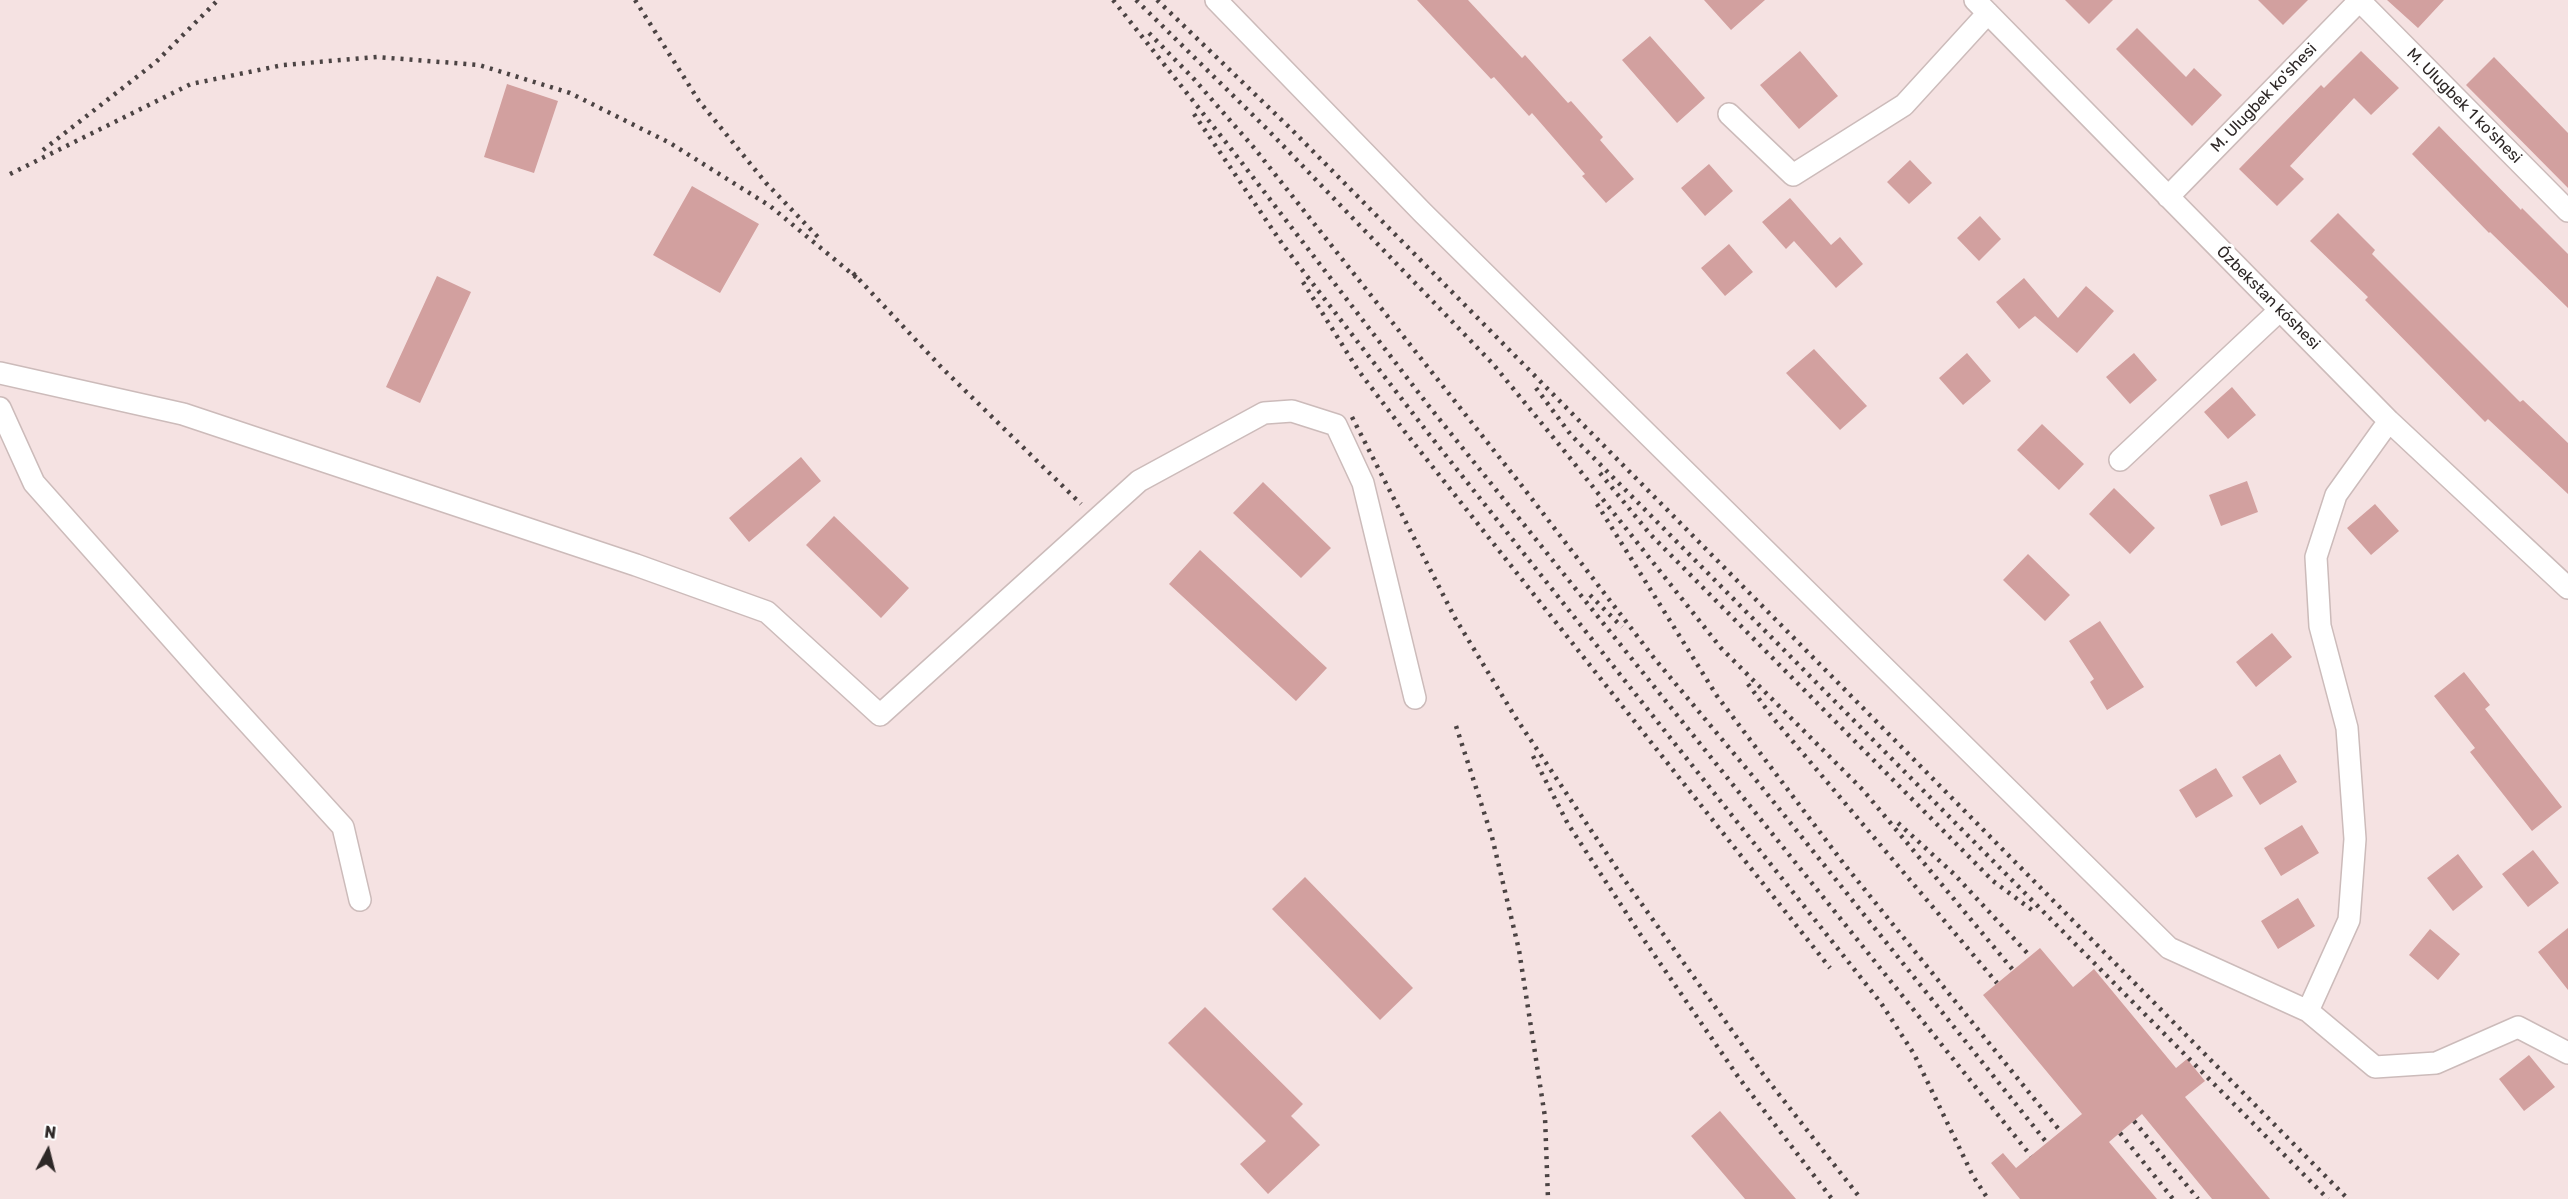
<!DOCTYPE html>
<html>
<head>
<meta charset="utf-8">
<style>
	body { margin:0 }
	#map { position:relative; width:2568px; height:1199px; overflow:hidden; background:#f5e2e2; font-family:Rubik,sans-serif }
	canvas { display:block }
	.north { position:absolute; left:18px; top:1121px; width:60px; height:60px; -webkit-text-stroke:4px #fff; paint-order:stroke; rotate:7deg; font-size:16px; font-weight:700; line-height:24px; text-align:center; color:#2e2827 }
	.north::after { content:''; display:block; margin:auto; width:21px; height:27px; background:#2e2827; clip-path:polygon(50% 0,100% 100%,50% 72%,0 100%) }
</style>
</head>
<body>
<div id="map">
<canvas width="2568" height="1199"></canvas>
<div class="north">N</div>
</div>
<script>
const c = document.querySelector('canvas').getContext('2d');
c.lineJoin = 'round';
function fill(path, color) { c.fillStyle = color; c.fill(path, 'evenodd'); }
function strokePath(path, color, width, dash) { c.strokeStyle = color; c.lineWidth = width; c.lineCap = dash ? 'butt' : 'round'; c.setLineDash(dash || []); c.stroke(path); }
function write(font, color, halo, rows, align = 'center') {
  c.font = font + ' Rubik,sans-serif'; c.lineWidth = 6; c.setLineDash([]); c.textBaseline = 'middle'; c.strokeStyle = halo; c.fillStyle = color; for (const [text, x, y, turn = 0] of rows) {
    c.save(); c.translate(x, y); c.rotate((+turn || 0) * Math.PI / 180); c.textAlign = isNaN(turn) ? turn : align; if (halo) c.strokeText(text, 0, 0); c.fillText(text, 0, 0); c.restore();
  }
}
fill(new Path2D(`
	M1417 0H1468L1522 58 1525 55 1568 103 1571 101 1603 137 1600 140 1634 179 1606 203 1582 176 1585 174 1532 113 1529 116 1494 77 1491 79Z
	M1704 0H1765L1731 30Z
	M2065 0H2113L2089 24Z
	M2258 0H2308L2283 25Z
	M2387 0H2444L2418 28Z
	M2137 28 2186 77 2194 68 2222 95 2192 126 2116 49Z
	M1650 36 1705 98 1677 123 1622 60Z
	M1800 51 1838 96 1799 129 1760 85Z
	M2361 51 2399 88 2371 115 2354 98 2290 166 2304 179 2277 206 2239 169 2321 85 2324 88Z
	M2494 57 2568 133V188L2466 85Z
	M507 84 558 101 534 173 484 157Z
	M2439 126 2521 210 2522 208 2568 254V308L2490 232 2489 233 2412 154Z
	M1910 160 1932 183 1909 204 1887 182Z
	M1709 164 1733 191 1705 216 1681 188Z
	M692 186 759 224 720 293 653 255Z
	M1790 198 1831 245 1840 237 1863 264 1836 288 1794 241 1786 249 1762 222Z
	M2338 213 2375 250 2372 254 2520 402 2523 400 2568 443V494L2488 419 2485 422 2365 300 2368 297 2310 241Z
	M1980 216 2001 239 1979 261 1957 238Z
	M1729 244 1753 272 1725 296 1701 268Z
	M437 276 471 292 420 403 386 387Z
	M2024 278 2058 318 2086 286 2114 311 2077 353 2035 316 2019 329 1996 302Z
	M1814 349 1867 406 1840 430 1786 373Z
	M1967 353 1991 381 1963 405 1939 378Z
	M2134 353 2157 380 2130 404 2106 377Z
	M2232 387 2256 415 2228 439 2204 412Z
	M2042 424 2084 464 2059 490 2017 450Z
	M801 457 821 481 749 542 729 518Z
	M2247 481 2258 512 2221 526 2209 495Z
	M1263 482 1331 548 1301 578 1233 513Z
	M2114 488 2155 528 2130 554 2089 514Z
	M2375 504 2399 531 2371 555 2347 528Z
	M834 516 909 588 881 618 806 545Z
	M1200 550 1327 668 1296 701 1169 584Z
	M2028 554 2070 595 2045 621 2003 580Z
	M2100 621 2144 687 2107 710 2090 682 2094 679 2069 641Z
	M2272 633 2292 657 2256 687 2236 662Z
	M2464 672 2490 705 2485 709 2562 807 2532 831 2470 752 2475 748 2434 696Z
	M2280 754 2297 782 2260 805 2242 777Z
	M2216 768 2233 796 2196 818 2179 790Z
	M2302 825 2319 853 2281 876 2264 848Z
	M2533 850 2559 883 2528 907 2502 874Z
	M2458 854 2483 887 2453 911 2427 878Z
	M1305 877 1413 988 1380 1020 1272 909Z
	M2298 898 2315 926 2278 949 2261 921Z
	M2568 928V990L2538 952Z
	M2430 929 2460 954 2438 980 2409 955Z
	M2040 948 2073 987 2094 969 2176 1068 2187 1059 2205 1081 2185 1097 2270 1199H2212L2142 1114 2109 1142 2157 1199H2020L1991 1163 2003 1153 2016 1168 2082 1114 1983 995Z
	M1205 1007 1303 1104 1291 1116 1320 1145 1268 1194 1240 1164 1266 1141 1168 1043Z
	M2529 1055 2555 1087 2524 1111 2499 1079Z
	M1720 1111 1796 1199H1745L1691 1136Z`), '#d2a09f');
const minor = new Path2D(`
	M1216 0 1423 213 2169 948 2308 1011 2375 1067 2436 1063 2518 1027 2568 1053
	M1975 0 2389 421 2568 588
	M2359 0 2568 211
	M1729 114 1793 175 1904 105 1988 13
	M2168 197 2360 0
	M0 373 183 414 636 565 767 612 880 715 1139 481 1264 413 1292 411 1336 425 1363 483 1415 698
	M0 408 34 483 210 681 343 827 360 900
	M2120 460 2280 310
	M2308 1011 2349 920 2355 839 2347 728 2320 626 2316 557 2336 495 2389 421`);
strokePath(minor, '#ccbbba', 24);
strokePath(minor, '#fff', 21);
strokePath(new Path2D(`
	M635 0 699 101 766 183 818 237
	M1113 0 1232 150 1428 405 2031 1156
	M1136 0 1267 129 1493 364 1566 453 1721 648 1863 790 2013 970
	M1157 0 1290 128 2348 1199
	M1149 33 1193 78 1255 149 1522 486 1654 658 1756 780 2047 1143
	M1194 114 1283 245 1428 433 1881 1003 1914 1054 1973 1176 1988 1199
	M43 150 156 62 218 0
	M10 174 191 84 283 65 377 57 479 65 570 93 670 143 770 206 857 278
	M853 273 942 368 1081 504
	M1303 282 1358 370 1405 432 1830 968
	M1536 388 1571 435 2328 1199
	M1352 417 1455 618 1514 715 1621 875 1763 1074 1861 1199
	M1600 473 1650 534 1993 881 2032 910
	M1597 504 1717 696 1844 864 2061 1132
	M1590 595 1622 627
	M1748 684 1773 718 1997 983
	M1456 726 1492 837 1519 950 1545 1117 1548 1199
	M1533 756 1568 824 1642 937 1739 1078 1832 1199
	M1898 823 1954 874 2030 956
	M2134 1121 2198 1199
	M2120 1133 2173 1199`), '#4b4343', 4.5, [3, 6]);
write('16px', '#2e2827', '#fff', [
	["M. Ulugbek ko'shesi",2264,98,-46],
	["M. Ulugbek 1 ko'shesi",2464,106,45],
	["Ózbekstan kóshesi",2268,298,45]
]);
</script>
</body>
</html>
